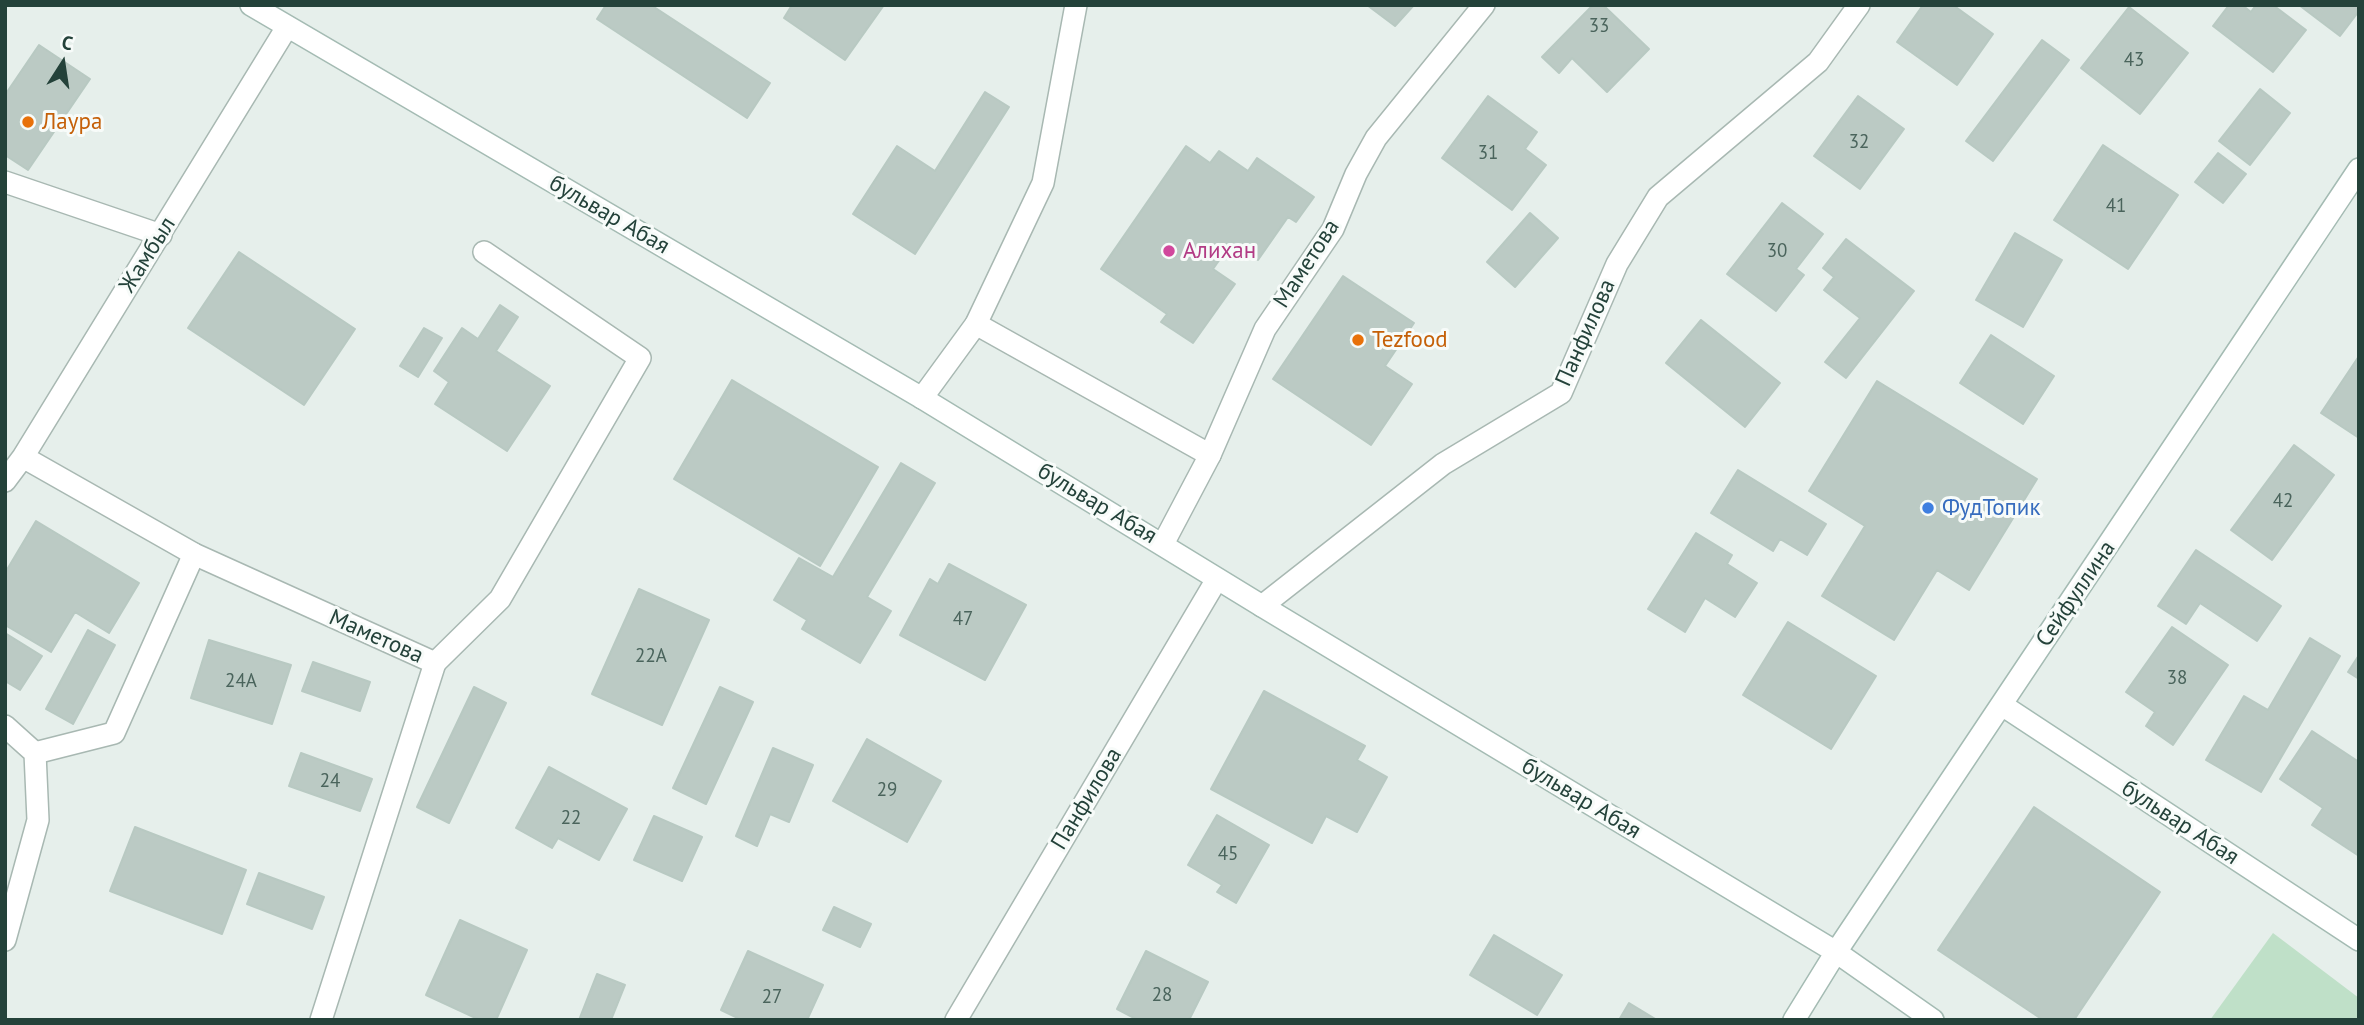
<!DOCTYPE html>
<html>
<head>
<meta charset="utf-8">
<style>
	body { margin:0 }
	#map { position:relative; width:2364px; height:1025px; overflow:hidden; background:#e6efeb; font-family:"PT Sans",sans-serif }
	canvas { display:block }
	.frame { position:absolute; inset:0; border:7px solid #24423a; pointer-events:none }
	.north { position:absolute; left:28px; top:28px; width:70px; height:70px; -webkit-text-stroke:5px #f7fbf9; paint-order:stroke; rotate:12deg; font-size:19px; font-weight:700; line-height:28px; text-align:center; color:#24423a }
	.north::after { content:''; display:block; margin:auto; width:24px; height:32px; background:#24423a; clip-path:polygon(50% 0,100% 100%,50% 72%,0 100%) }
</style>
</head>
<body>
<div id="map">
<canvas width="2364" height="1025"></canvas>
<div class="frame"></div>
<div class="north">С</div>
</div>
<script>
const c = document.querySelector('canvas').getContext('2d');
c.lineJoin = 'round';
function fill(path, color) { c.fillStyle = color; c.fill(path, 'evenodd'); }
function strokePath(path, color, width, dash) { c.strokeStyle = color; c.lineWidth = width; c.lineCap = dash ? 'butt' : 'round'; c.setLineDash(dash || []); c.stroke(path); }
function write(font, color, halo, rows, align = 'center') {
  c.font = font + ' "PT Sans",sans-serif'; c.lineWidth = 6; c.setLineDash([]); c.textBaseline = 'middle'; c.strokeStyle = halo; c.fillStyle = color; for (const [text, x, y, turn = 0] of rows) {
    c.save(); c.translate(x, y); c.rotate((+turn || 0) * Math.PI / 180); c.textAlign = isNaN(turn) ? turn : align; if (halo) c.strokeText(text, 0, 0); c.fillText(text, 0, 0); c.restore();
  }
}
fill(new Path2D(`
	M2273 933 2359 998V1020H2210Z`), '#bfe0c8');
const building = new Path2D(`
	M606 5H651L770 83 747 118 597 19Z
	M792 5H884L845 60 784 18Z
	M1367 5H1414L1395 26Z
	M1593 5H1603L1649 49 1607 92 1572 58 1559 73 1542 57Z
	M1923 5H1953L1993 34 1957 85 1897 42Z
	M2229 5H2242L2251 12 2256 5H2273L2306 30 2273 72 2213 26Z
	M2299 5H2359V11L2340 36Z
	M2129 7 2188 53 2140 114 2081 68Z
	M2042 40 2069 60 1993 161 1966 141Z
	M39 45 90 79 28 170 5 155V95Z
	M2260 89 2290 113 2250 165 2219 141Z
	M985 92 1009 107 915 254 853 214 897 146 935 171Z
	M1488 96 1537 132 1525 149 1546 165 1512 210 1442 158Z
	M1858 96 1904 129 1860 189 1814 156Z
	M2103 145 2178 195 2128 269 2054 220Z
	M1186 146 1210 163 1219 151 1248 171 1257 158 1314 197 1296 222 1288 217 1258 260 1232 242 1213 269 1235 284 1193 343 1161 322 1167 314 1101 269Z
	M2218 153 2246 174 2223 203 2195 182Z
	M1782 203 1823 234 1796 269 1804 275 1776 311 1727 274Z
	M1530 213 1558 238 1515 287 1487 262Z
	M2015 233 2062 260 2023 327 1976 300Z
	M1846 239 1914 291 1846 378 1825 362 1860 318 1824 290 1834 277 1823 268Z
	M239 252 355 329 304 405 188 328Z
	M1343 276 1414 323 1385 366 1412 384 1371 445 1273 379Z
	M500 305 518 317 496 351 550 386 507 451 435 404 449 382 434 371 462 328 478 339Z
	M1701 320 1780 383 1745 427 1666 363Z
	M424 328 442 338 418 377 400 366Z
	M1991 335 2054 376 2023 424 1960 383Z
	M2359 356V438L2321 413Z
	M732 380 878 467 820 566 674 479Z
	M1877 381 2037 479 1969 590 1937 570 1894 640 1822 596 1865 526 1809 491Z
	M2294 445 2334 475 2272 560 2231 530Z
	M901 463 935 483 867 597 891 611 860 663 802 629 807 620 774 600 799 558 833 577Z
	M1738 470 1826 524 1807 555 1780 539 1773 551 1711 513Z
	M36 521 139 583 109 633 75 612 51 652 5 625V573Z
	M1696 533 1732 555 1727 564 1757 583 1735 617 1705 598 1685 632 1648 609Z
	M2196 550 2281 606 2257 641 2200 603 2186 624 2158 606Z
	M949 564 1026 605 985 680 900 635 930 579 938 584Z
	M639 589 709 620 662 725 592 694Z
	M1788 622 1876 676 1831 749 1743 695Z
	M2172 627 2228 665 2173 745 2146 726 2155 712 2126 692Z
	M88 630 115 645 73 724 46 709Z
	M5 633 42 656 20 690 5 681Z
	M2310 638 2340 656 2261 792 2206 760 2244 696 2268 710Z
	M209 640 291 665 272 724 191 698Z
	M2359 655V679L2348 672Z
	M313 662 370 682 360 711 302 691Z
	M474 687 506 703 449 823 417 807Z
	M720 687 753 702 706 804 673 788Z
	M1264 691 1365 746 1357 760 1387 777 1357 832 1326 816 1312 843 1211 789Z
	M2312 731 2359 762V856L2312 825 2323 808 2280 779Z
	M867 739 941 781 907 842 833 801Z
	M773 748 813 765 789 822 770 814 757 846 736 836Z
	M301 753 372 779 360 811 289 786Z
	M549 767 627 809 599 860 558 838 552 848 516 828Z
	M2034 807 2160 892 2074 1020H2043L1938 950Z
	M1217 815 1269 845 1236 903 1217 892 1222 885 1188 865Z
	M654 816 702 837 682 881 634 860Z
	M135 827 246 870 222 934 110 891Z
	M259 873 324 897 312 929 247 904Z
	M834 907 871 924 860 947 823 930Z
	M460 920 527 950 496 1020H480L426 995Z
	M1494 935 1562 975 1537 1015 1470 975Z
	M748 951 823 985 807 1020H742L721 1010Z
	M1146 951 1208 982 1189 1020H1138L1117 1009Z
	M597 974 625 985 611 1020H579Z
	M1629 1003 1657 1020H1619Z`);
fill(building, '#bbcac4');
strokePath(building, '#b8c9c2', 2);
const service = new Path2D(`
	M5 182 161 235
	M976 324 1210 455
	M435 663 500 599 640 358 484 252
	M35 753 114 733 194 554`);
const minor = new Path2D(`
	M922 398 976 324 1043 183 1076 5
	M23 457 194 554 435 663 321 1020
	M5 481 23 457 287 27
	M1163 544 1210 455 1265 329 1333 229 1356 174 1376 138 1484 5
	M1262 606 1443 464 1561 393 1617 264 1658 197 1818 62 1859 5
	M5 726 35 753 38 820 5 940
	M956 1020 1217 579`);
const secondary = new Path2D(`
	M251 5 922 398 1262 606 1836 952 1933 1020
	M2002 705 2359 940
	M1794 1020 1836 952 2359 169`);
strokePath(service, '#a8b8b2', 24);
strokePath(minor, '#a8b8b2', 24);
strokePath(secondary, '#a4bbb3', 24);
strokePath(service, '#fff', 21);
strokePath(minor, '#fff', 21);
strokePath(secondary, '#fff', 21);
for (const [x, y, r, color] of [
	[28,122,7,"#e8710a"],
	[1169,251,7,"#d1479c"],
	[1358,340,7,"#e8710a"],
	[1928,508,7,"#3f7fe0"]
]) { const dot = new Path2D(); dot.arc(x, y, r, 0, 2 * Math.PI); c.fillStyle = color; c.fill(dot); strokePath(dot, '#f7fbf9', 2.5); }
write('19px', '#4a645c', null, [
	["33",1599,27],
	["43",2134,61],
	["32",1859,143],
	["31",1488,154],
	["41",2116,207],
	["30",1777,252],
	["42",2283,502],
	["47",963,620],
	["22А",651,657],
	["38",2177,679],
	["24А",241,682],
	["24",330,782],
	["29",887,791],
	["22",571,819],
	["45",1228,855],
	["28",1162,996],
	["27",772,998]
]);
write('23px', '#c56008', '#f7fbf9', [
	["Лаура",42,122],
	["Tezfood",1372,340]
], 'left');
write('23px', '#24423a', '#f7fbf9', [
	["бульвар Абая",609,215,30],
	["Жамбыл",148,255,-58],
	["Маметова",1307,264,-57],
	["Панфилова",1586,333,-66],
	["бульвар Абая",1097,504,31],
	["Сейфуллина",2076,594,-56],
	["Маметова",376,637,24],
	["Панфилова",1087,799,-59],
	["бульвар Абая",1581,799,31],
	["бульвар Абая",2180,823,33]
]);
write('23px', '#b23c85', '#f7fbf9', [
	["Алихан",1183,251]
], 'left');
write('23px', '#366cbe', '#f7fbf9', [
	["ФудТопик",1942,508]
], 'left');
</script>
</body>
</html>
